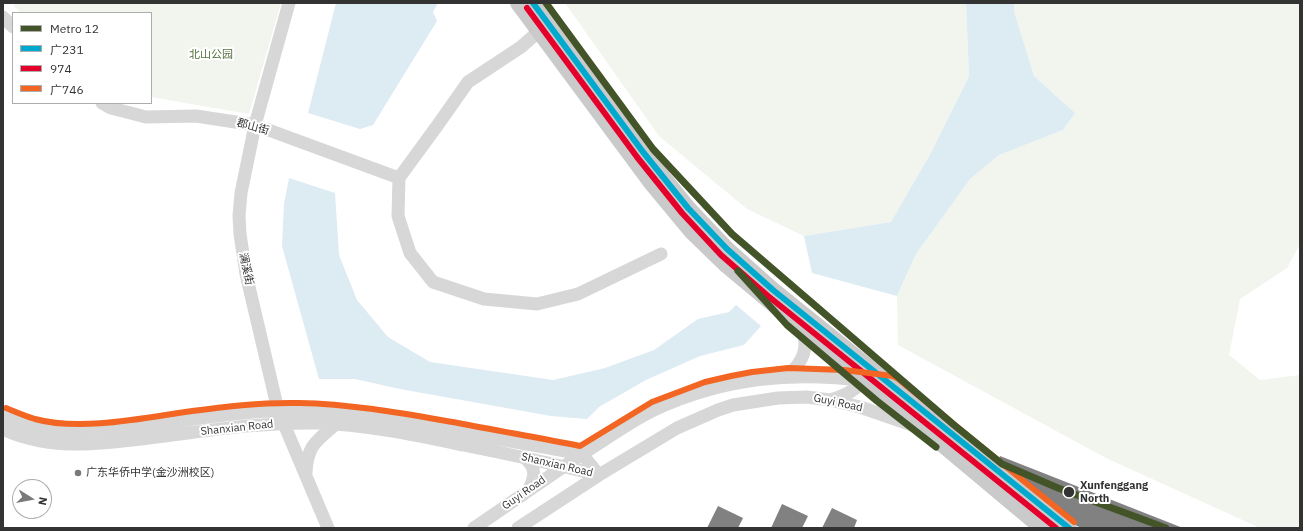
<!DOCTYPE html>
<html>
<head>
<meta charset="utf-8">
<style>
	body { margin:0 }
	#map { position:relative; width:1303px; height:531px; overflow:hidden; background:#fff; font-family:"IBM Plex Sans","Noto Sans SC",sans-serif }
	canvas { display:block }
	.frame { position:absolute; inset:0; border:4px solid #333; pointer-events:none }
	.legend { position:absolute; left:12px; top:12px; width:140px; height:92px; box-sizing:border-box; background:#fff; border:1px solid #adadad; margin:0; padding:5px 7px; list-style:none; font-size:12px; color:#333 }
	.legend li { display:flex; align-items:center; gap:8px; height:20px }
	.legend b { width:20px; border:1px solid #adadad }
	.north { position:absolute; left:12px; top:479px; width:40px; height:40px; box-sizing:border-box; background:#fff; border:1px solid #adadad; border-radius:50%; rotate:101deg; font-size:11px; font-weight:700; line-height:16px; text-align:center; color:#333 }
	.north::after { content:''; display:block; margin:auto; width:14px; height:18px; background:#7a7a7a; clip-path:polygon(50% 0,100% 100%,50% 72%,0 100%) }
</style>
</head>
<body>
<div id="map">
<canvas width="1303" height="531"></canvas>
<div class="frame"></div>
<ul class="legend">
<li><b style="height:5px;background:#435428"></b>Metro 12</li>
<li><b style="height:5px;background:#00a9ce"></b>广231</li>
<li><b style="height:5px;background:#e4002b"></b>974</li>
<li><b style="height:5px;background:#f26522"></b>广746</li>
</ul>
<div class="north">N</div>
</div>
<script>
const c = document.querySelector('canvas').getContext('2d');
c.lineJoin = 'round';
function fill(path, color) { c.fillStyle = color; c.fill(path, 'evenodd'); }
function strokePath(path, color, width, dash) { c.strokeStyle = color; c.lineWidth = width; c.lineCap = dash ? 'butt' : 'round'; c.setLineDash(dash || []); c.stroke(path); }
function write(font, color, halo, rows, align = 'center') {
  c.font = font + ' "IBM Plex Sans","Noto Sans SC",sans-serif'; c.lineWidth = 4; c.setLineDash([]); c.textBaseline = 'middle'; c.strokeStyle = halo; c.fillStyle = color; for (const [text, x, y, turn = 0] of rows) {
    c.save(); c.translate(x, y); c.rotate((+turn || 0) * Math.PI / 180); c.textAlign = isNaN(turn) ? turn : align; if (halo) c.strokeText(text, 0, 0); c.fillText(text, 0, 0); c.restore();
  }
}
fill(new Path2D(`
	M21 3H281L249 114 151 97V13H21L13 5Z
	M565 3H966L969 76 932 151 891 222 804 236 747 209 659 136Z
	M1014 3H1300V244L1287 268 1240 299 1229 355 1260 380 1300 375V528H1260L1106 458 898 345 897 296 916 254 970 179 999 155 1063 130 1075 113 1034 76 1014 11Z`), '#f1f5ed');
fill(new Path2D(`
	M336 3H438L433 12 437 21 373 125 360 129 308 113Z
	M966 3H1014V11L1034 76 1075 113 1063 130 999 155 970 179 916 254 897 296 812 273 804 236 891 222 932 151 969 76Z
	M289 178 335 193 339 255 357 300 388 337 430 362 553 380 605 368 654 350 698 319 729 312 736 305 761 326 744 345 700 356 646 380 599 407 587 419 551 416 400 389 355 379H319L282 246 284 204Z`), '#ddebf3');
fill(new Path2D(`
	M1000 456 1183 528H1082L987 491Z
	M782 504 808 516 802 528H771Z
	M718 506 743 518 738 528H707Z
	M832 508 857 520 854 528H822Z`), '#818181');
strokePath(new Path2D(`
	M289 3 255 125 241 193 239 216 240 234 246 274 278 410 328 528
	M3 17 13 27
	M546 25 521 47 468 82 437 126 399 178 398 216 410 253 433 282 484 299 537 304 578 294 661 254
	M102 103 111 108 146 117 196 116 255 125 399 178
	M788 376C803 361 810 348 801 327
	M830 400C844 396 859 390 865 375
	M3 415C42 437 91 432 133 427 188 421 243 409 299 411 346 412 393 420 439 428 487 437 535 445 582 454L599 475
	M3 429C58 455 122 441 180 434 226 428 272 422 319 423 368 425 415 435 463 445 509 454 554 464 599 475
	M524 457C536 468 536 474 529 489
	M306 473C307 446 316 441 336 424
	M474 528C517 499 560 468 604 440 621 429 638 417 656 409 724 378 792 371 866 381
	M518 528 599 475 677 428 718 410 733 405 778 398 807 397 830 400 860 407 915 426`), '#d7d7d7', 13);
strokePath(new Path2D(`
	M518 3 652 184 691 231 725 264 767 299 863 380 925 430 1042 528
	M533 3 643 152 688 208 727 249 773 290 1069 528`), '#cacaca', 16);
strokePath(new Path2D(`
	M533 3 643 152 688 208 727 249 773 290 1069 528`), '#00a9ce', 6);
strokePath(new Path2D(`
	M527 8 637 157 682 213 721 255 768 296 1056 528`), '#e4002b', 6);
strokePath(new Path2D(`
	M6 408C16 412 25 416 35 419 79 431 139 419 185 412 223 407 261 402 299 403 353 404 406 414 458 423 499 431 540 438 580 446L652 402 705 382 731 376 752 372 788 368 844 370 893 376 897 378 1074 522`), '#f26522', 6);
strokePath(new Path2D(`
	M546 3 653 149 732 234 954 425 1002 464 1058 488 1166 528
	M738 271 787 325 877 401 936 447`), '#435428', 7);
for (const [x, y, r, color] of [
	[78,473,4,"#7a7a7a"],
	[1069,492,6,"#333"]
]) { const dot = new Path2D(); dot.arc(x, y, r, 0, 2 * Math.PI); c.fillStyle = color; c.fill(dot); strokePath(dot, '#fff', 1.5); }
write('11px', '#56703f', '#fff', [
	["北山公园",211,55]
]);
write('11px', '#333', '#fff', [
	["郡山街",253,127,15],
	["澜溪街",246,269,78],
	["Guyi Road",838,403,12],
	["Shanxian Road",237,428,-6],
	["Shanxian Road",557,465,13],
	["Guyi Road",524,493,-35]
]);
write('11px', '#333', '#fff', [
	["广东华侨中学(金沙洲校区)",86,473]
], 'left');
write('bold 11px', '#333', '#fff', [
	["Xunfenggang",1080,486],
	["North",1080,499]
], 'left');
</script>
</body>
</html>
